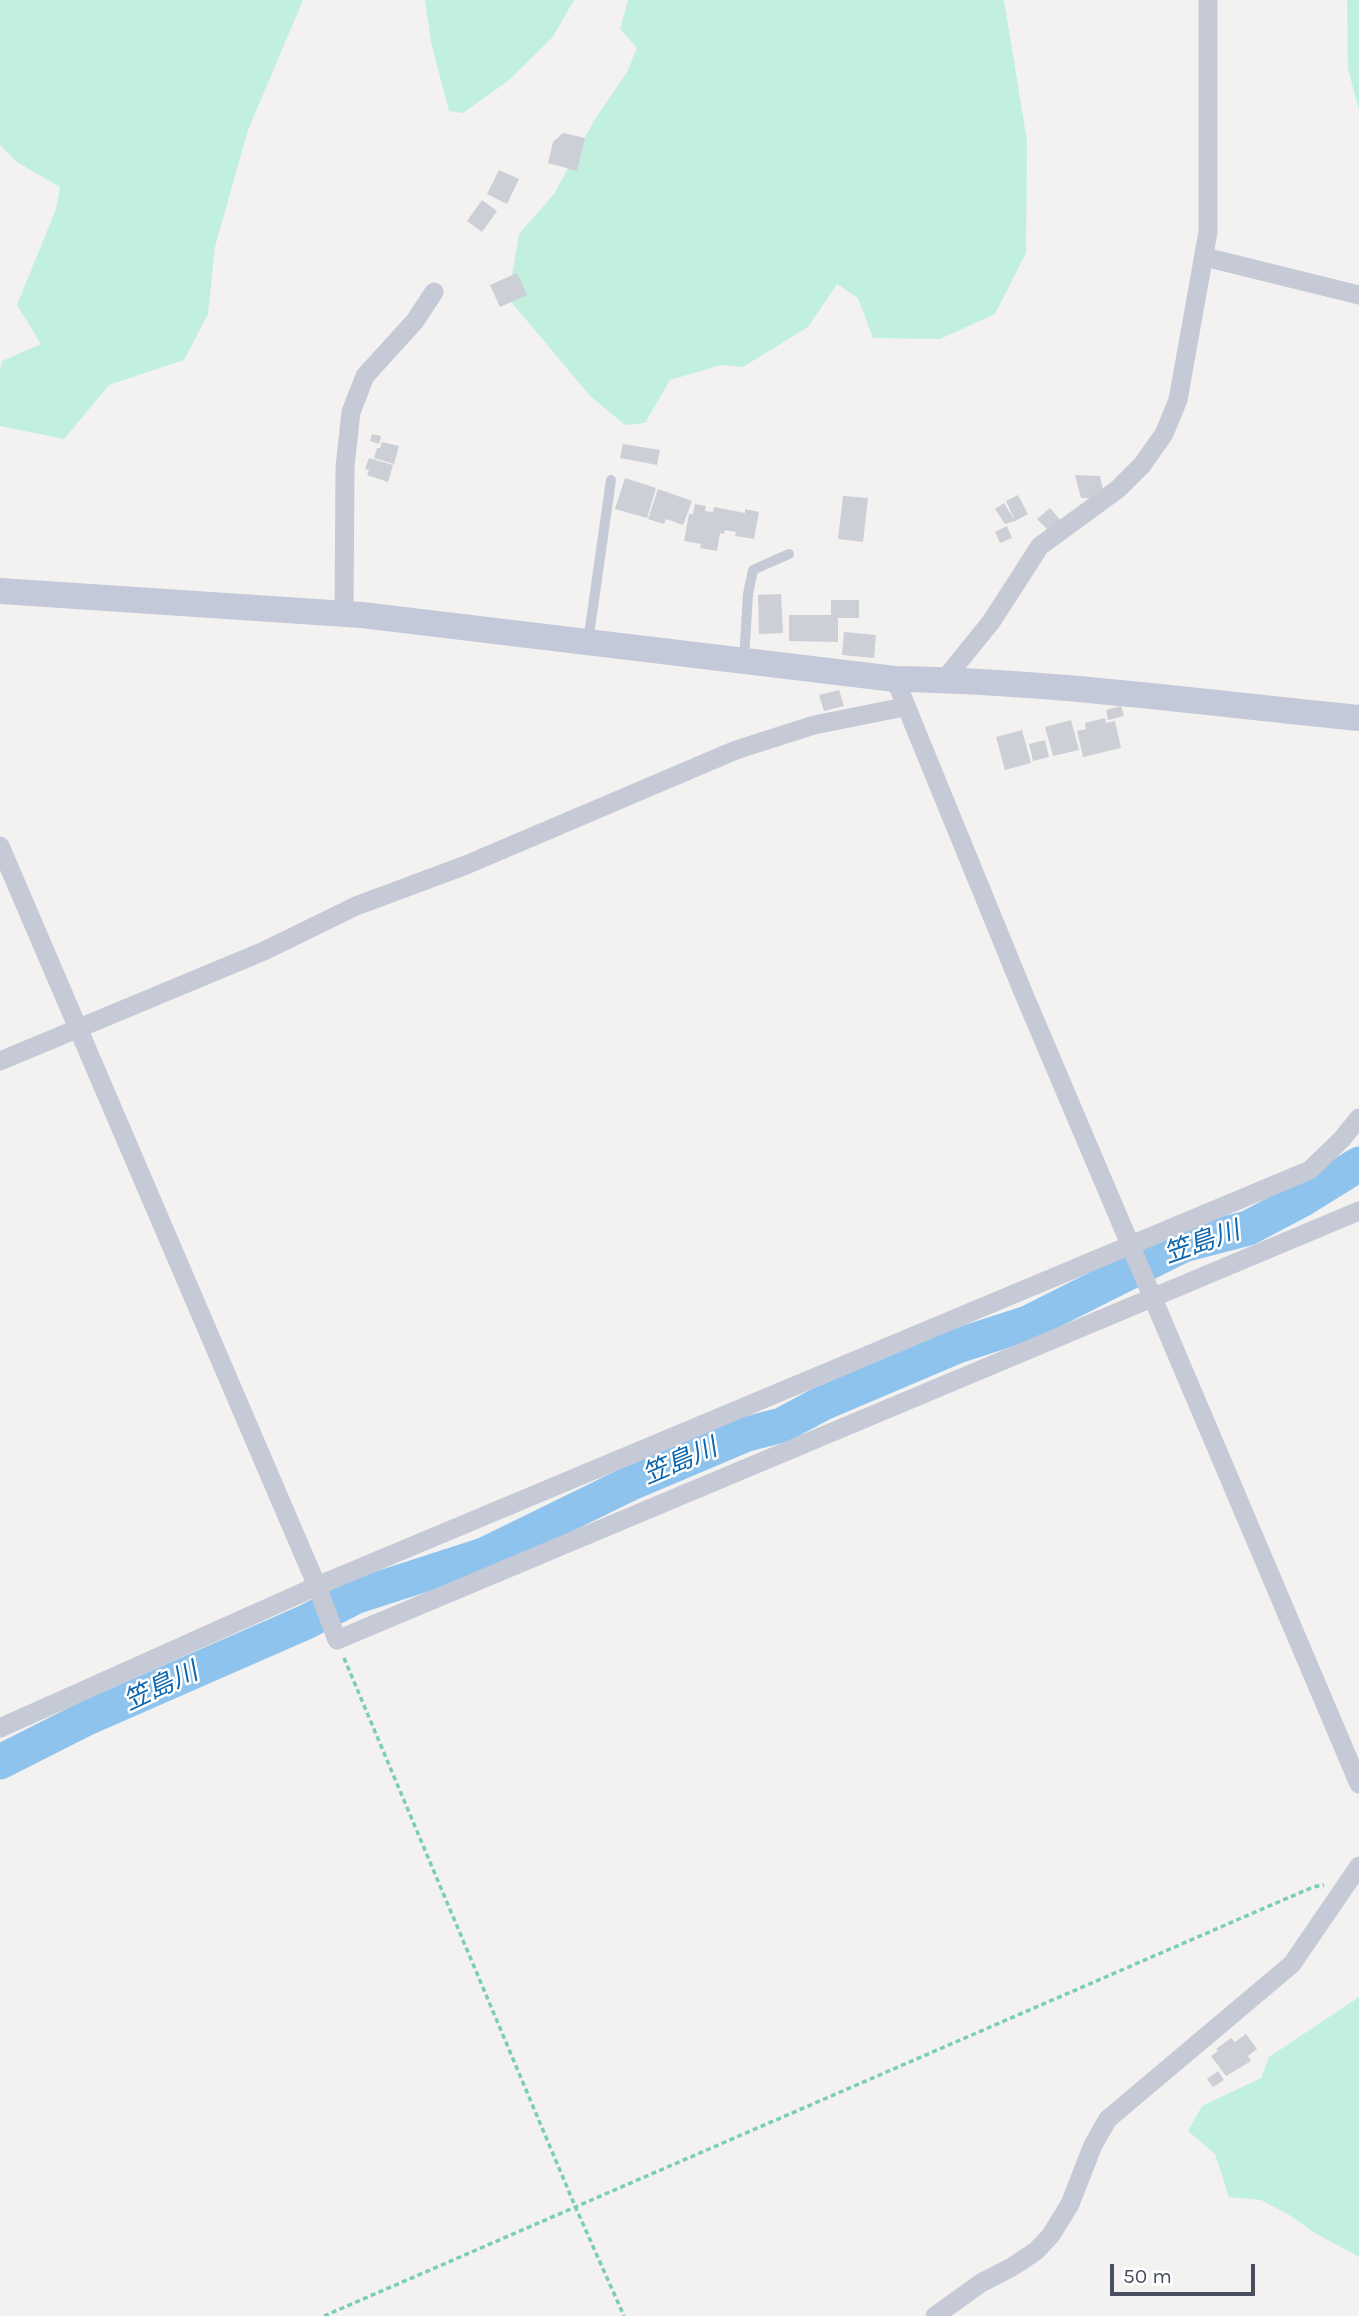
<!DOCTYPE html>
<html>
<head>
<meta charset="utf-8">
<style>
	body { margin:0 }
	#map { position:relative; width:1359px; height:2316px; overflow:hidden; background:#f3f2f1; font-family:Karla,sans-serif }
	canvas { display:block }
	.scale { position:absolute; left:1110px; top:2264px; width:145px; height:32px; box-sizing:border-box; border:4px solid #494f5f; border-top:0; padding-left:9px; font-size:21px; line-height:24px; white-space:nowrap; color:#494f5f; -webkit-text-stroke:5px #fff; paint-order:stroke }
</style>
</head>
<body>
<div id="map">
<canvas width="1359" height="2316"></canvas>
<div class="scale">50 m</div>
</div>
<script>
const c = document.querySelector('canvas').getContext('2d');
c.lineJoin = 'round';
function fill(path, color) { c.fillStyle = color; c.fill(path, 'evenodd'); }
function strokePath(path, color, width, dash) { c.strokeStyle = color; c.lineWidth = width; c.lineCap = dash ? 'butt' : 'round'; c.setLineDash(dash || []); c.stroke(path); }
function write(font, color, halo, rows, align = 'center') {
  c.font = font + ' Karla,"Noto Sans JP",sans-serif'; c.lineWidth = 5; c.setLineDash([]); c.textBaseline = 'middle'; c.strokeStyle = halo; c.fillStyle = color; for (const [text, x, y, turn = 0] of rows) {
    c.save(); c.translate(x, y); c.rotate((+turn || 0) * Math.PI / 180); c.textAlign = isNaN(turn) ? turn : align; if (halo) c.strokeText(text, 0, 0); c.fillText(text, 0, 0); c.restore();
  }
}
fill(new Path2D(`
	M0 0H303L248 130 215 247 208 314 184 360 109 385 64 439 0 426V369L2 361 41 344 17 305 56 209 60 187 17 162 0 145Z
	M425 0H574L552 38 508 81 463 113 449 111 431 42Z
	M628 0H1004L1027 141 1026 253 995 314 940 339 873 338 858 298 837 284 808 327 743 367 721 365 670 380 645 423 625 425 590 396 508 298 519 234 554 194 595 119 627 72 637 48 620 29Z
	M1347 0H1359V110L1348 69Z
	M1359 1997V2257L1315 2233 1289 2215 1261 2200 1229 2197 1215 2154 1188 2131 1202 2106 1261 2078 1269 2057Z`), '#c1f0de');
strokePath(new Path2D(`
	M0 1762 87 1718 306 1622 357 1596 484 1555 629 1484 747 1434 782 1425 821 1404 960 1345 1028 1323 1183 1245 1248 1228 1303 1199 1359 1164`), '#8ec3ed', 35);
fill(new Path2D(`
	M563 133 585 138 577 171 548 163 553 142Z
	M499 170 519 179 507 204 487 194Z
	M482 200 497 211 482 232 467 221Z
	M517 273 527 295 500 307 490 285Z
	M372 434 381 436 379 444 370 441Z
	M382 442 399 446 394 464 374 458 377 448H380Z
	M623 444 660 450 657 465 620 458Z
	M369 458 393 465 388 482 367 475 369 470 365 469Z
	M1075 475 1100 476 1105 499 1081 498Z
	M625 478 656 488 647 518 615 509Z
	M658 489 692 501 683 525 666 519 664 524 648 519Z
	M1018 495 1028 514 1015 521 1005 524 995 509 1004 503 1015 521 1006 501Z
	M843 496 868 498 863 542 838 539Z
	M695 504 706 506 705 511 713 512 714 507 745 513V509L759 512 754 539 735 536 736 532 725 530 724 534 720 533 717 551 700 548 701 544 684 541 689 514H693Z
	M1050 508 1063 523 1048 530 1037 519Z
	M1007 526 1012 538 1000 543 995 532Z
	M781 594 783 633 759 634 758 595Z
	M831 600H859V618H838V642L789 641V615H831Z
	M844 632 876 635 874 658 842 655Z
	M839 690 844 706 824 711 819 695Z
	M1121 706 1124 716 1108 720 1106 710Z
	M1105 718 1106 723 1115 721 1121 748 1083 757 1077 731 1086 729 1085 723Z
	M1071 720 1079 750 1053 756 1045 727Z
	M1022 730 1031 763 1005 770 996 737Z
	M1045 740 1049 757 1033 761 1029 744Z
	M1246 2034 1257 2049 1248 2056 1251 2061 1226 2076 1211 2056 1218 2051 1216 2049 1231 2038 1235 2042Z
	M1218 2071 1224 2080 1213 2087 1207 2079Z`), '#cdcfd6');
strokePath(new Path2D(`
	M344 1658 575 2206 624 2316
	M324 2316 1313 1887 1324 1885`), '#78ceb8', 3.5, [5, 3.5]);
strokePath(new Path2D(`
	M588 642 611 480
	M744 659 748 594 753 570 789 554`), '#c5cad6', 10);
strokePath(new Path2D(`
	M1205 257 1359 295
	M344 614 345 467 351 412 365 376 415 321 434 292
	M895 679 1023 992 1359 1784
	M944 680 991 622 1040 546 1118 489 1142 465 1164 434 1178 400 1208 232V0
	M0 846 317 1586 337 1640 1359 1211
	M0 1061 264 951 356 906 466 865 736 750 814 725 904 707
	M0 1728 317 1586 1310 1170 1342 1139 1359 1118
	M935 2316 981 2283 1012 2267 1036 2251 1051 2235 1070 2204 1093 2145 1108 2119 1292 1964 1359 1866`), '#c5cad6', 19);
strokePath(new Path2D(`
	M0 591 362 615 895 679C1050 681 1204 703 1359 718`), '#c4c9d9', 26);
write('italic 26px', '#0d66ae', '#fff', [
	["笠島川",1202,1243,-19],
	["笠島川",680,1462,-23],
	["笠島川",161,1687,-25]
]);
</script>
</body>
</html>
